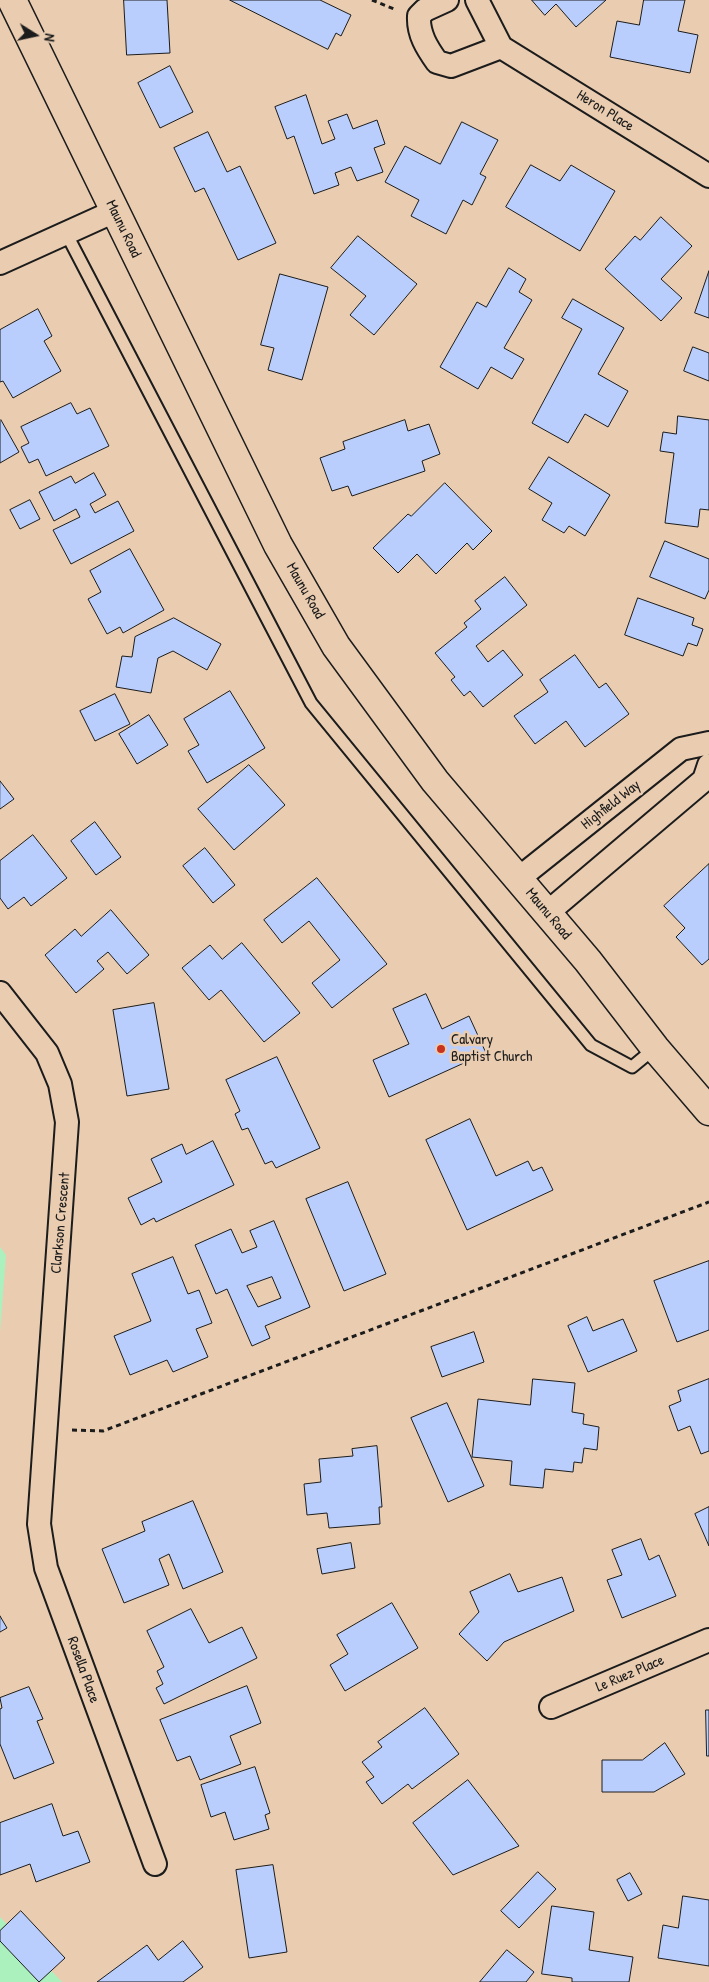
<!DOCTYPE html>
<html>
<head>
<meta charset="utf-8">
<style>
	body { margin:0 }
	#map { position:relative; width:709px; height:1982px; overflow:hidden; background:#eacdb1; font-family:"Patrick Hand",sans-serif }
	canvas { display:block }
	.north { position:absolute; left:10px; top:10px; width:50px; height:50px; -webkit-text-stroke:4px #eacdb1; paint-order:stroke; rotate:100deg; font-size:14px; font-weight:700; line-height:20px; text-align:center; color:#1c1c1c }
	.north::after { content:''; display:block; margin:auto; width:18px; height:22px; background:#1c1c1c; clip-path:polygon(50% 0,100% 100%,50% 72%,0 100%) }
</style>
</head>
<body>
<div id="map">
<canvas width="709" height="1982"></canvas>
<div class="north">N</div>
</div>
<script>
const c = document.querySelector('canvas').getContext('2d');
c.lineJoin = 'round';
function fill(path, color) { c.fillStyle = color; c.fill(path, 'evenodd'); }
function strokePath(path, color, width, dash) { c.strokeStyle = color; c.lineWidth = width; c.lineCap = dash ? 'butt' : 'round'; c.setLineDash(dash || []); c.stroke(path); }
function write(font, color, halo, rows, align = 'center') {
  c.font = font + ' "Patrick Hand",sans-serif'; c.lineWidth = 5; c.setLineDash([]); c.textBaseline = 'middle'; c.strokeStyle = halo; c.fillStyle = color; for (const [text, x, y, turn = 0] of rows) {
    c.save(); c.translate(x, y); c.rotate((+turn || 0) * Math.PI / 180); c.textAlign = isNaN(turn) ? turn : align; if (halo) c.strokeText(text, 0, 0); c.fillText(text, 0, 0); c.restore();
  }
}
fill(new Path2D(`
	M0 1247 6 1255 0 1332Z
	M0 1917 62 1982H0Z`), '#abf1bd');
const building = new Path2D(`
	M124 0H167L170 53 127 55Z
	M230 0H320L351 15 341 36 336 33 328 49Z
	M532 0H606L576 27 556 4 545 15Z
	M644 0H685L678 31 698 35 690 73 610 57 617 21 639 25Z
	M170 66 193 112 160 128 138 83Z
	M306 95 322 144 335 139 328 121 347 114 353 129 377 120 385 144 374 148 383 172 357 181 351 167 335 173 339 185 314 194 294 136 287 139 275 107Z
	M462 122 498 140 480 174 486 177 472 205 463 200 446 234 411 216 419 200 385 182 405 146 440 164Z
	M208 132 227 172 240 166 276 243 238 260 204 188 195 192 174 148Z
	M531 165 560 181 571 165 615 191 580 251 506 207Z
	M661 217 692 246 661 279 682 298 661 321 605 269 635 236 640 240Z
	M358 236 417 284 374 335 350 315 366 296 331 268Z
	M509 268 526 279 519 292 532 300 504 348 524 359 512 379 491 367 478 389 440 367 477 302 486 307Z
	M709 271V318L695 313Z
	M280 274 328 287 302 380 268 370 274 348 261 345Z
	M573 299 624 328 598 374 628 391 608 427 585 414 568 443 532 423 582 329 562 318Z
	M38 309 52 336 44 341 61 371 13 398 3 381 0 382V330Z
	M693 347 709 353V381L684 371Z
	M71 403 77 414 90 408 109 446 46 476 38 459 29 463 21 447 29 443 21 427Z
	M678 416 709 420V510L700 509 698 527 665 523 674 453 660 451 663 432 676 434Z
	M1 420 19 452 0 463V421Z
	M405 420 408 431 429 424 440 454 422 461 425 471 352 496 348 486 332 491 320 458 345 449 343 442Z
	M549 457 610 495 585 536 569 526 564 533 542 520 552 503 529 489Z
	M94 473 106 495 90 504 95 513 118 501 134 531 71 564 53 530 80 517 76 509 54 521 39 492 71 476 75 483Z
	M445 483 492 531 473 550 467 543 436 574 417 554 398 573 373 548 408 514 411 516Z
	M30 500 40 519 20 529 10 510Z
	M665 541 709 559V590L705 599 650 577Z
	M130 549 164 610 123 633 120 627 107 634 88 599 101 592 90 571Z
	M505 577 527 605 476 646 488 662 503 650 523 675 483 707 470 691 464 696 451 680 455 677 435 653 467 627 464 623 481 609 475 601Z
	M638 598 694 618 692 625 703 629 697 646 688 643 683 656 625 635Z
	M174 618 221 644 207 670 173 651 158 658 151 693 116 687 122 656 132 657 135 637Z
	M575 655 599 688 606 683 629 714 585 747 566 721 535 744 514 716 548 692 540 680Z
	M230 691 265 748 207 783 188 751 199 745 184 719Z
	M115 694 130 724 95 741 80 711Z
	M149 715 168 745 137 764 119 734Z
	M249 765 285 805 234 850 198 809Z
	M0 781 14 799 0 809Z
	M95 822 121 857 96 875 71 841Z
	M33 835 67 878 31 906 24 897 8 909 0 898V861Z
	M205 848 235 885 213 903 183 866Z
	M709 864V959L702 965 676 937 685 928 664 906Z
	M317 878 387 964 332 1008 312 983 340 960 309 921 282 943 264 920Z
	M111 910 149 955 127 974 108 952 97 961 104 969 76 993 45 955 75 929 81 936Z
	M242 943 300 1013 264 1042 221 990 209 1000 182 968 210 945 222 959Z
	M426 994 442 1029 469 1016 486 1053 389 1097 373 1060 409 1044 393 1009Z
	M154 1003 169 1089 127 1096 113 1010Z
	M277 1057 320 1148 276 1168 272 1161 265 1164 248 1128 242 1130 235 1114 240 1111 226 1080Z
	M470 1119 496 1176 528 1161 533 1171 542 1167 553 1190 467 1230 426 1140Z
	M213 1141 234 1185 156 1222 154 1218 141 1225 128 1198 162 1182 151 1159 182 1144 186 1154Z
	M348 1182 386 1274 344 1291 306 1199Z
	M274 1221 310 1307 265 1326 270 1338 252 1346 227 1289 216 1294 195 1245 231 1229 242 1253 257 1247 250 1231ZM272 1277 281 1298 258 1307 247 1286Z
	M173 1257 188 1294 199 1290 212 1323 196 1329 208 1357 173 1372 167 1360 130 1375 114 1336 151 1321 132 1274Z
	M709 1261V1330L677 1342 654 1281Z
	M587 1317 593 1331 623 1319 637 1351 588 1372 568 1326Z
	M474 1332 484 1362 442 1377 431 1347Z
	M533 1379 575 1383 572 1412 584 1414 583 1424 599 1427 597 1450 584 1448 582 1463 574 1462 573 1472 545 1469 543 1488 510 1485 512 1461 472 1457 478 1399 530 1405Z
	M709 1379V1451L701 1454 690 1426 678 1431 669 1406 681 1401 678 1391Z
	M447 1403 484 1486 448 1502 411 1418Z
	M377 1446 382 1507H379L380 1524 329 1528 327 1513 307 1515 304 1484 321 1482 319 1459 353 1456 352 1449Z
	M193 1501 223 1572 183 1589 169 1554 159 1559 169 1585 124 1603 102 1549 145 1531 142 1522Z
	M709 1507V1546L695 1514Z
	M641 1539 649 1560 659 1555 676 1596 622 1618 607 1580 622 1575 612 1550Z
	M351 1543 355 1568 322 1574 317 1549Z
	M510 1574 518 1592 562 1577 574 1611 504 1642 487 1661 459 1634 479 1612 470 1592Z
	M392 1603 418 1648 345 1691 330 1665 348 1654 337 1635Z
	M191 1609 209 1643 242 1627 257 1658 164 1704 156 1688 163 1684 157 1671 164 1667 147 1631Z
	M0 1616 7 1628 0 1632Z
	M247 1686 261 1723 230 1736 241 1764 200 1780 190 1756 177 1761 160 1720Z
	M29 1687 43 1719 37 1721 54 1763 14 1779 0 1744V1709L2 1708 0 1698Z
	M425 1708 459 1754 412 1789 408 1784 382 1804 366 1782 374 1777 362 1762 382 1747 378 1742Z
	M706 1710H709V1756H707Z
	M665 1743 685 1774 654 1792H602V1760H642Z
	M255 1767 270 1813 265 1815 269 1829 234 1840 225 1812 211 1817 201 1785Z
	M468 1780 519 1846 453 1875 413 1823Z
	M52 1804 63 1836 78 1831 90 1862 36 1882 30 1864 0 1875V1823Z
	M273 1865 287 1952 249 1958 236 1870Z
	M538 1872 556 1889 519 1928 501 1911Z
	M630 1873 642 1894 628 1901 617 1880Z
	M683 1896 709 1900V1966L658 1958 663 1925 678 1928Z
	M552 1906 594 1912 589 1950 633 1957 629 1982H572V1978L542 1974Z
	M21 1911 65 1958 39 1982 0 1941V1931Z
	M183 1941 203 1967 183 1982H97L147 1945 158 1960Z
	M507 1950 534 1972 526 1982H480Z`);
fill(building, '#b9cefd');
strokePath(building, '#1c1c1c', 1);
const service = new Path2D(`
	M66 233 311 703 591 1045 632 1067 655 1048`);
const minor = new Path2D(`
	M447 0 425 10 419 16C418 34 427 48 437 62L451 66 501 47
	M477 0 501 47 709 176
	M0 263 115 211
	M518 879 681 749 709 743
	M547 913 704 780 709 765
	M0 993 47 1053 60 1084 67 1122 39 1524 46 1568 155 1864
	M551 1707 709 1640`);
const primary = new Path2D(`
	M12 0 278 545 336 646 435 781 588 961 655 1048 709 1111`);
strokePath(service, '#1c1c1c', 15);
strokePath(minor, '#1c1c1c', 26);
strokePath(primary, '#1c1c1c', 31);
strokePath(new Path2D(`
	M372 0 394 9
	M72 1430 103 1431 709 1202`), '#1c1c1c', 3, [5, 4]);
strokePath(service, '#eacdb1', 11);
strokePath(minor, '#eacdb1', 22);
strokePath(primary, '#eacdb1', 28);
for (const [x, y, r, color] of [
	[441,1049,5,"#c8321e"]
]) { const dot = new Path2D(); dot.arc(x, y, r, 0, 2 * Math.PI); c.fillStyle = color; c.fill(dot); strokePath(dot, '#eacdb1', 2); }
write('15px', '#1c1c1c', '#eacdb1', [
	["Heron Place",605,111,32],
	["Maunu Road",123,229,64],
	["Maunu Road",305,591,60],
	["Highfield Way",611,805,-38],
	["Maunu Road",548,914,50],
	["Clarkson Crescent",61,1223,-85],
	["Rosella Place",83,1670,70],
	["Le Ruez Place",630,1674,-23]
]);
write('15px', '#1c1c1c', '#eacdb1', [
	["Calvary",451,1040],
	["Baptist Church",451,1057]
], 'left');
</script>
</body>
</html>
